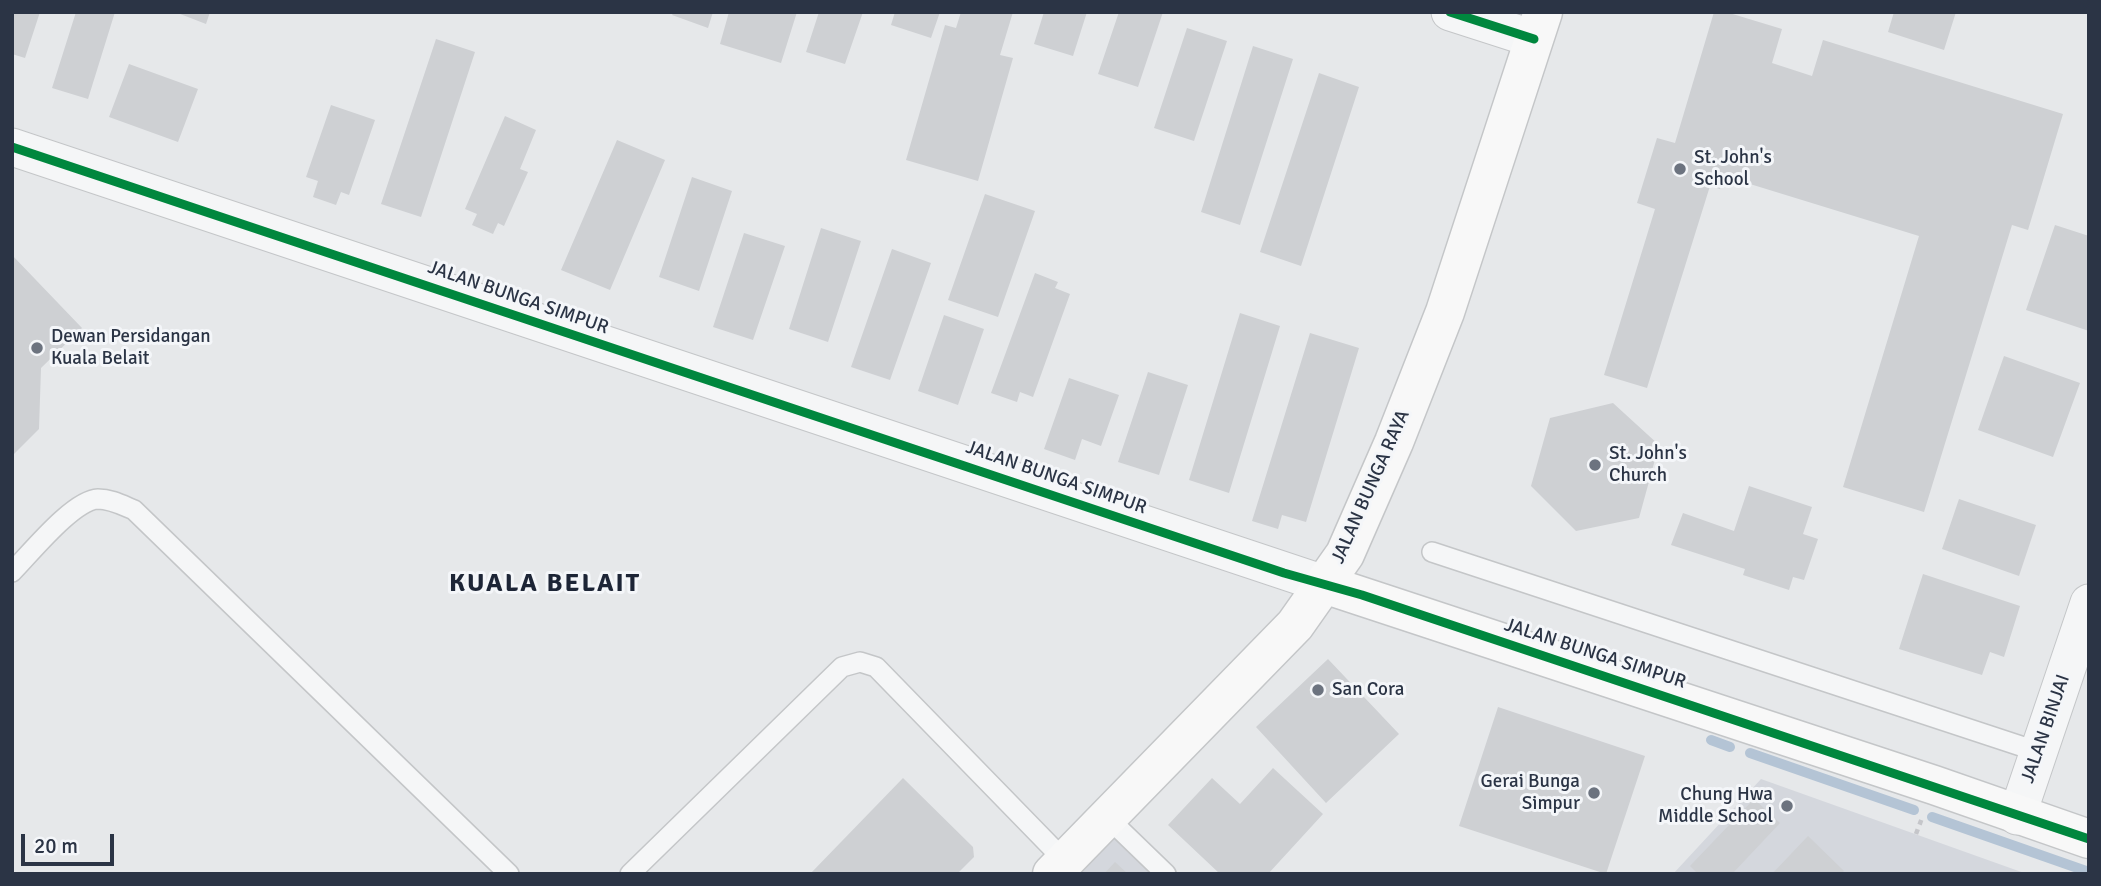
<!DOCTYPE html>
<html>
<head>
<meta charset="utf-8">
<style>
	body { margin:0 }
	#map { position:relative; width:2101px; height:886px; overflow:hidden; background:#e6e8ea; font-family:Signika,sans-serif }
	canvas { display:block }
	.frame { position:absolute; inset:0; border:14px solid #2b3445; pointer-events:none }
	.scale { position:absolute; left:21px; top:834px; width:93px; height:32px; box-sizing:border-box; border:4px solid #2b3445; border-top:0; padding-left:9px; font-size:21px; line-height:24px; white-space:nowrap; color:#2b3445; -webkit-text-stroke:5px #f4f6f9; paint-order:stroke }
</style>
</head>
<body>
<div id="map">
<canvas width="2101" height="886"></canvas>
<div class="frame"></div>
<div class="scale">20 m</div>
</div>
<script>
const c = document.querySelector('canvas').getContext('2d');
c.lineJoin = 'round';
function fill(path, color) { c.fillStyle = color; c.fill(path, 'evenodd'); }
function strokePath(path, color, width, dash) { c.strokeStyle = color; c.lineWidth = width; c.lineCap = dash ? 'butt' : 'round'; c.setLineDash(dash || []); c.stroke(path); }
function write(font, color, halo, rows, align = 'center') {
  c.font = font + ' Signika,sans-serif'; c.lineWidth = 6; c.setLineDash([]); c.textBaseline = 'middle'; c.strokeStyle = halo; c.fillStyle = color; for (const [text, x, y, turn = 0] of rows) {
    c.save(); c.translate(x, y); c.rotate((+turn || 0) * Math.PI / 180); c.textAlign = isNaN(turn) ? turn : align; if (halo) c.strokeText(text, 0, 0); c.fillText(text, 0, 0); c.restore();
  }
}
fill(new Path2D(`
	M1761 779 2027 874H1673Z
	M1108 818 1165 874H1051Z`), '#d4d7dd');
strokePath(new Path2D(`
	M1711 740 1730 747
	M1750 753 1914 810
	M1932 817 2089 872`), '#b4c4d5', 10);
fill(new Path2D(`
	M12 12H40L25 58 12 54Z
	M76 12H115L88 99 52 88Z
	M175 12H210L206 24Z
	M674 12H713L708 28 672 15Z
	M729 12H797L781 63 720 44Z
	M819 12H863L845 64 806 52Z
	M895 12H940L931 38 891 25Z
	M961 12H1013L1000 55 1013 58 978 181 906 160 945 25 956 28Z
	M1044 12H1087L1073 56 1034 44Z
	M1119 12H1163L1138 87 1098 74Z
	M1714 12H1726L1782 29 1772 63 1812 76 1823 40 2063 114 2028 230 2012 225 1924 512 1843 487 1919 236 1724 176 1720 189 1710 186 1647 388 1604 375 1655 209 1637 203 1657 138 1675 143Z
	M1894 12H1956L1944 50 1888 32Z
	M1187 28 1227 41 1194 141 1154 128Z
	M436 39 475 52 421 217 381 204Z
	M1253 46 1293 59 1240 225 1201 212Z
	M129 64 198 89 178 142 109 117Z
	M1319 73 1359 87 1301 266 1260 252Z
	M331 105 375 120 349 195 341 192 336 205 313 197 318 181 306 177Z
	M505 116 536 130 520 169 528 172 504 226 498 223 493 234 472 225 477 214 465 209Z
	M617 140 665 160 610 290 561 270Z
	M692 177 732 191 699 291 659 277Z
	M985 194 1035 211 998 317 948 300Z
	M2055 225 2089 236V331L2026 310Z
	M821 228 861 241 828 342 789 329Z
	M744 233 785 246 753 340 713 327Z
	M892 249 931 263 890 380 851 367Z
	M12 255 82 328 41 368 39 429 12 456Z
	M1035 273 1058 282 1055 288 1070 294 1033 397 1020 392 1017 402 991 393Z
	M1240 313 1280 326 1229 493 1189 480Z
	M944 315 984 329 958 405 918 391Z
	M1310 333 1359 348 1306 522 1282 515 1278 529 1252 521Z
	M2004 356 2080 383 2053 457 1978 430Z
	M1148 372 1188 385 1159 475 1118 462Z
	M1069 378 1119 395 1101 446 1082 439 1075 460 1044 449Z
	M1613 403 1659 445 1639 518 1576 531 1531 486 1550 418Z
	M1749 486 1812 507 1803 534 1818 539 1804 580 1793 577 1789 590 1743 575 1745 569 1671 545 1683 513 1734 531Z
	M1959 499 2036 525 2019 576 1942 549Z
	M1923 574 2020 606 2004 657 1990 652 1982 675 1899 649Z
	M1328 659 1399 734 1326 803 1256 727Z
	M1498 707 1645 756 1606 874 1459 826Z
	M1273 768 1323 814 1268 874H1220L1168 825 1212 778 1240 804Z
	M903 778 973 847 974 857 957 874H810Z
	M1754 799 1780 823 1732 874H1698L1690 866Z
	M1808 836 1844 871 1841 874H1772Z
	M1115 862 1128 874H1104Z`), '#ced0d3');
const lane = new Path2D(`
	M1432 552 2039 752
	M12 572C30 554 73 500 98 499 111 499 122 505 134 510L509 874
	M1108 818 1166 874
	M630 874 842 667 860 662 876 667 1065 861`);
const street = new Path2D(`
	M1450 12 1534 39
	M12 147 1324 584
	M2017 816 2089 603`);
const secondary = new Path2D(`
	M1324 584 1934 785 2089 839
	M1052 874 1295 625 1345 554 1394 442 1445 312 1543 12`);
strokePath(lane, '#c4c6c8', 22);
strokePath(street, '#c4c6c8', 39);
strokePath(secondary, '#c4c6c8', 41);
strokePath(new Path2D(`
	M1916 834 1922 818`), '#c5c6ca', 4.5, [5, 5]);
strokePath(lane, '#f5f6f7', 19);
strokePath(street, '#f5f6f7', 37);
strokePath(secondary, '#f8f8f8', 38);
strokePath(new Path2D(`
	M1450 12 1534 39
	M12 147 1284 573 1362 595 2089 839`), '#00873e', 9);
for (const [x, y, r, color] of [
	[1680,169,7,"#6c737f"],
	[37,348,7,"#6c737f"],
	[1595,465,7,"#6c737f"],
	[1318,690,7,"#6c737f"],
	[1594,793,7,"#6c737f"],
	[1787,806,7,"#6c737f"]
]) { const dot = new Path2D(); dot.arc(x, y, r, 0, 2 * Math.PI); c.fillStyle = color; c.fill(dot); strokePath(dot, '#f4f6f9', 2.5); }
write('19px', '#2b3445', '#f4f6f9', [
	["St. John's",1694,158],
	["School",1694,180],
	["Dewan Persidangan",51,337],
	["Kuala Belait",51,359],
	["St. John's",1609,454],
	["Church",1609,476],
	["San Cora",1332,690],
	["Gerai Bunga",1580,782,"right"],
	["Simpur",1580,804,"right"],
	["Chung Hwa",1773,795,"right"],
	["Middle School",1773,817,"right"]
], 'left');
write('19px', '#2b3445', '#f4f6f9', [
	["JALAN BUNGA SIMPUR",518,298,19],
	["JALAN BUNGA SIMPUR",1056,478,19],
	["JALAN BUNGA RAYA",1371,487,-66],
	["JALAN BUNGA SIMPUR",1595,654,18],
	["JALAN BINJAI",2046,729,-71]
]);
c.letterSpacing = '2px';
write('bold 26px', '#1d2536', '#f4f6f9', [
	["KUALA BELAIT",545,584]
]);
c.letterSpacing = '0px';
</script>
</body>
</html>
